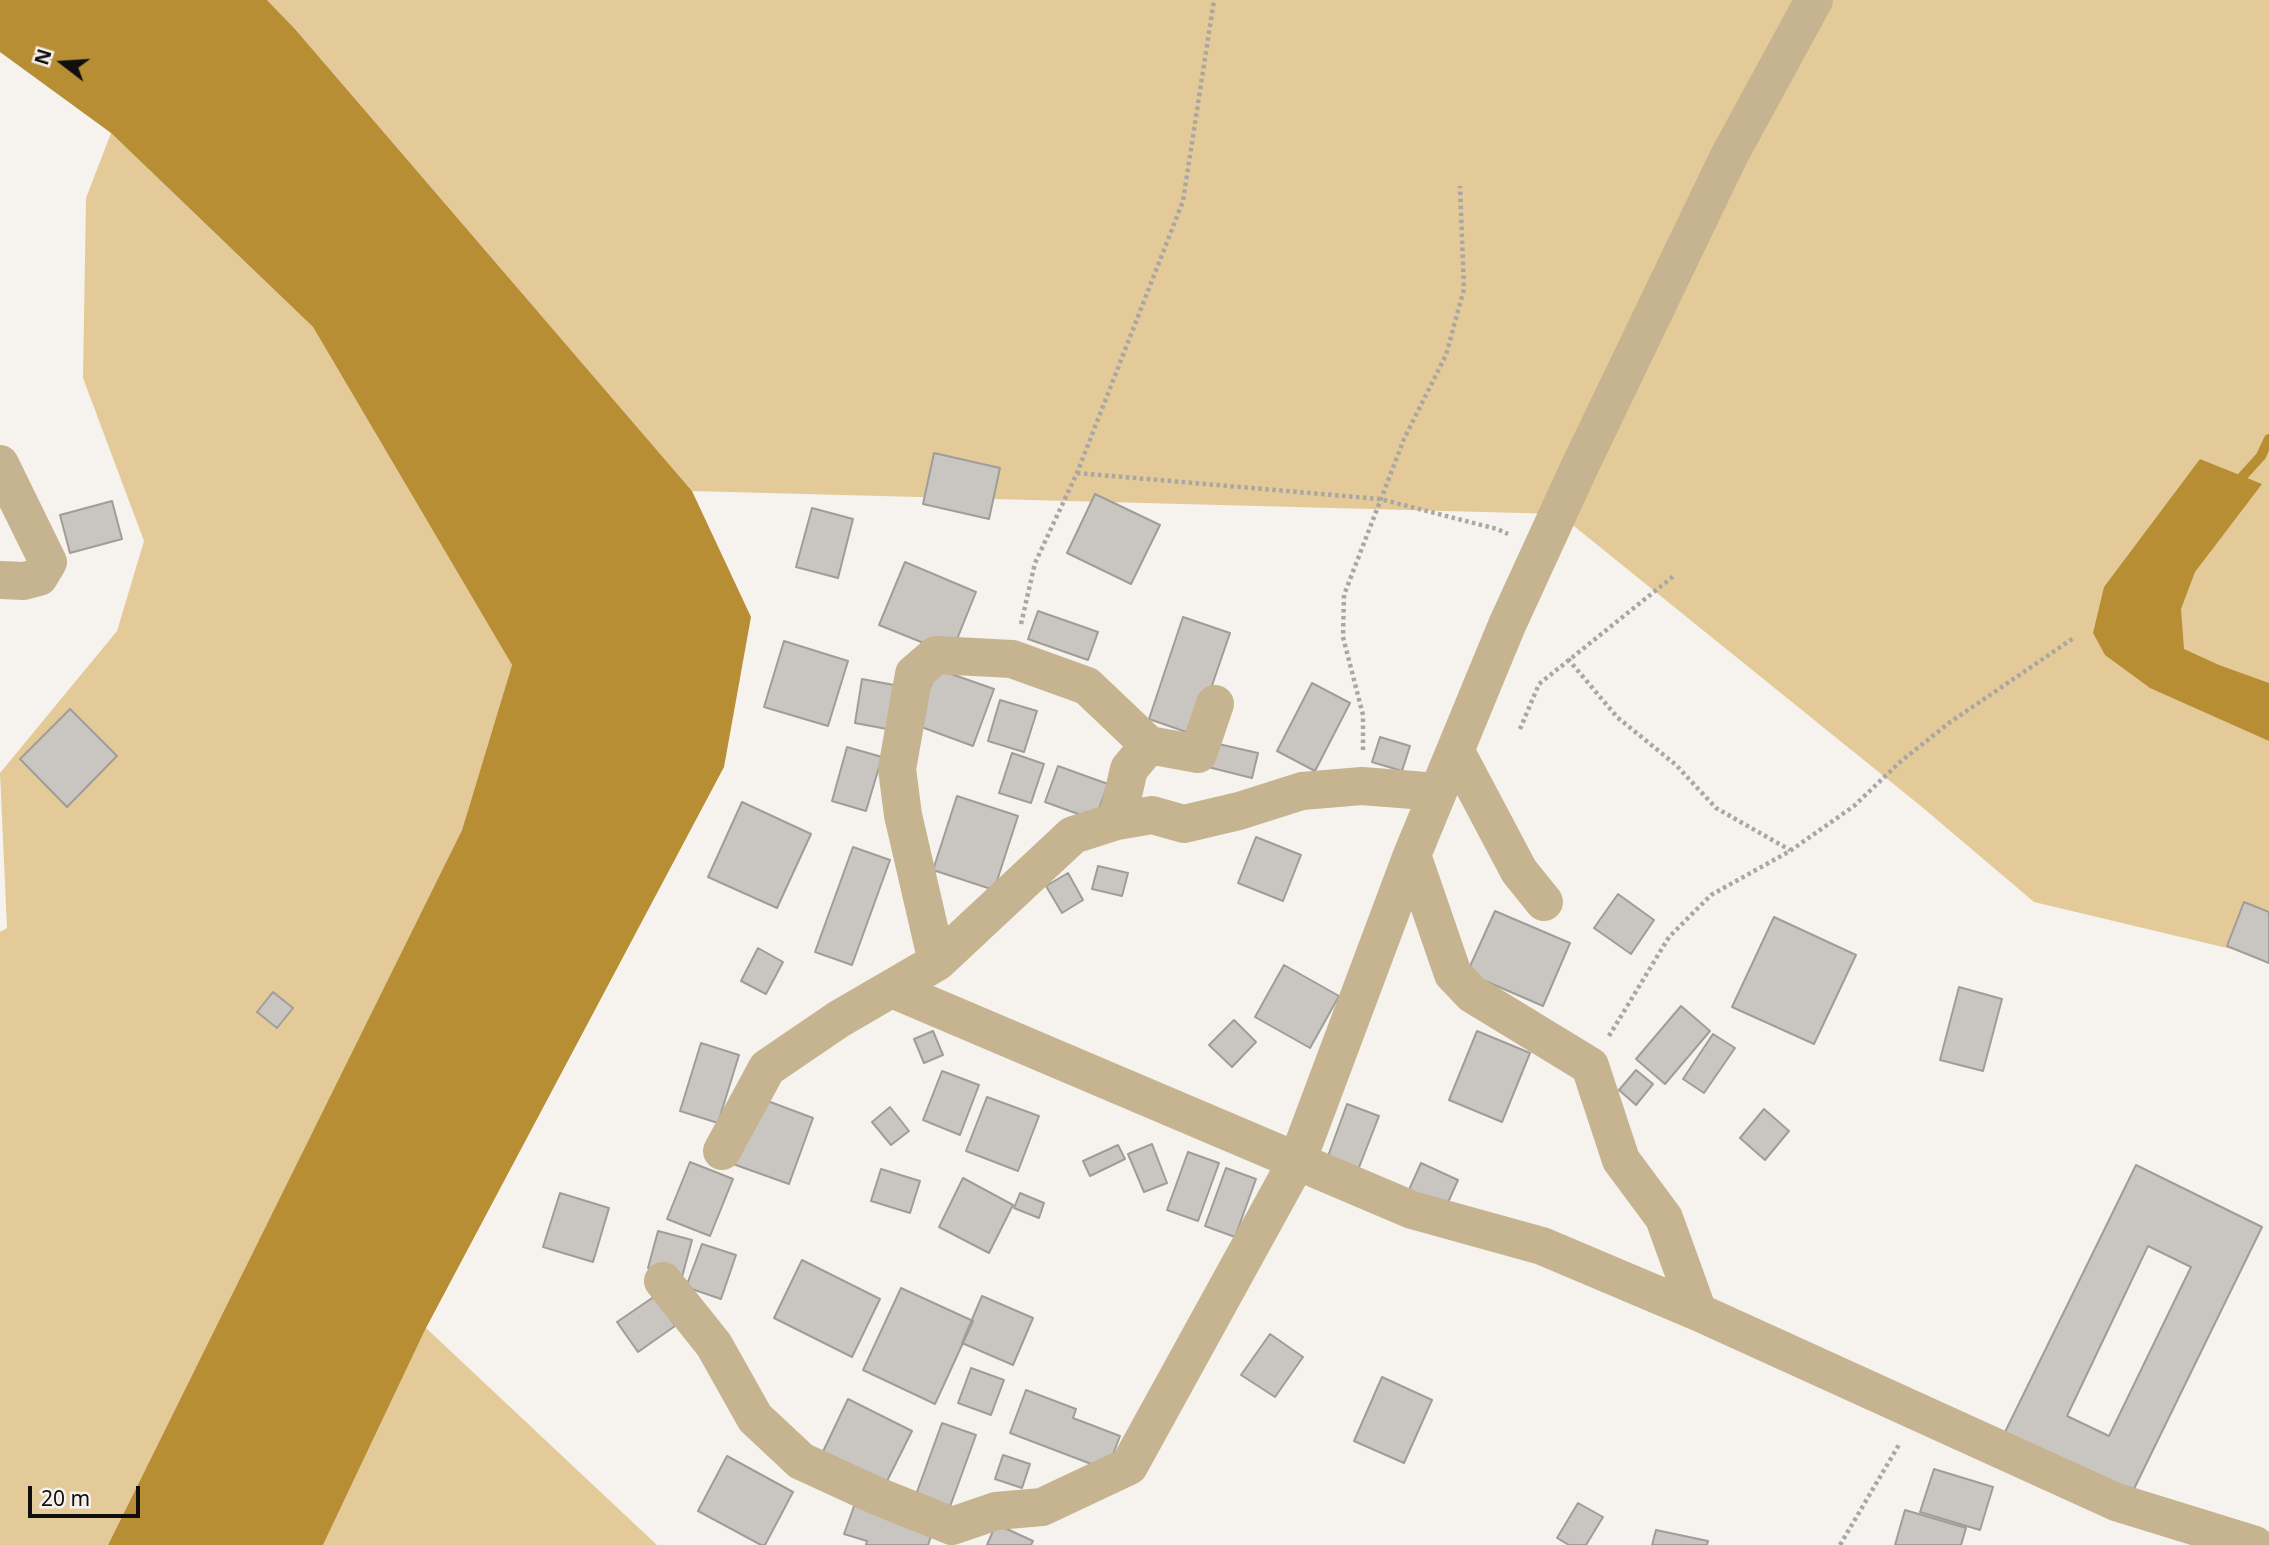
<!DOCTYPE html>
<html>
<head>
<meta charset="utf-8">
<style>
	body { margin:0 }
	#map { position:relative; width:2269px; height:1545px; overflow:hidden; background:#f6f3ee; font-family:"Noto Sans",sans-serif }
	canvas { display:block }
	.north { position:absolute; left:28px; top:28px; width:70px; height:70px; -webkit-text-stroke:5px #f6f3ee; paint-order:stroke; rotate:287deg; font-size:19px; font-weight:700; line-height:28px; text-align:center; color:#100f0e }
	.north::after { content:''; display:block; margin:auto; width:24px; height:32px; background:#100f0e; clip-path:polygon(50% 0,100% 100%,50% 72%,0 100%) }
	.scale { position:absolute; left:28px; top:1486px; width:112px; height:32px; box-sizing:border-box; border:4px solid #100f0e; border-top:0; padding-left:9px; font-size:21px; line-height:24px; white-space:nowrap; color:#100f0e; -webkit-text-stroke:5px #f6f3ee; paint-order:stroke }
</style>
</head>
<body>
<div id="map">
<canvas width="2269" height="1545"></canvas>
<div class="north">N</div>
<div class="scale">20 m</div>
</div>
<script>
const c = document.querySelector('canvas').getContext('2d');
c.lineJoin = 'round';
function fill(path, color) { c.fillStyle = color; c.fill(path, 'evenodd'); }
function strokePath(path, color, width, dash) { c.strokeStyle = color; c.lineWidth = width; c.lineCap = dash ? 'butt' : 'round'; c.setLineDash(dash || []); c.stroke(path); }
fill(new Path2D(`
	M267 0H2269V958L2034 902 1922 807 1559 514 692 491 295 29Z
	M111 133 313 327 512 665 462 830 108 1545H0V932L7 928 0 773 117 631 144 541 83 378 86 198Z
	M426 1328 657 1545H323Z`), '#e4ca98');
fill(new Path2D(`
	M0 0H267L295 29 692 491 751 617 724 767 426 1328 323 1545H108L462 830 512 665 313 327 111 133 0 52Z
	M2200 459 2262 484 2195 572 2181 609 2184 649 2219 665 2269 683V741L2150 688 2105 655 2093 633 2104 587Z`), '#b88e35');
strokePath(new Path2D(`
	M2233 487 2261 456 2269 439`), '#b88e35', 10);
const building = new Path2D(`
	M934 453 1000 468 989 519 923 504Z
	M1095 494 1160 525 1131 584 1067 553Z
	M112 501 122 539 70 553 60 515Z
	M812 508 853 519 838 578 796 567Z
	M905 562 976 592 951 654 879 625Z
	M1038 611 1098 632 1088 660 1028 639Z
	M1183 617 1230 633 1195 735 1149 719Z
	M784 641 848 661 828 726 764 707Z
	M937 669 994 689 973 746 916 725Z
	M862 679 894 685 887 729 855 723Z
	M1312 683 1350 703 1315 771 1277 751Z
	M1000 700 1037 711 1024 752 988 741Z
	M70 709 117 756 67 807 20 759Z
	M1380 737 1410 746 1402 771 1372 762Z
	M1214 743 1258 753 1252 778 1208 767Z
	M847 747 882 757 866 811 832 801Z
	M1012 753 1044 764 1031 803 999 793Z
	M1058 766 1108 784 1095 820 1045 802Z
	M957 796 1018 816 994 890 933 870Z
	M742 802 811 834 777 908 708 877Z
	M1256 837 1301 855 1283 901 1238 883Z
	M853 847 890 860 852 965 815 952Z
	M1098 866 1128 873 1122 896 1092 889Z
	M1068 873 1083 900 1062 913 1046 886Z
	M1618 894 1654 920 1631 954 1594 928Z
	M2244 902 2269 912V963L2227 946Z
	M1495 911 1570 943 1543 1006 1467 973Z
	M1774 917 1856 955 1814 1044 1732 1007Z
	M758 948 783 962 766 994 741 981Z
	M1284 965 1339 996 1310 1048 1255 1017Z
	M1959 987 2002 999 1983 1071 1940 1060Z
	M273 992 293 1008 277 1028 257 1012Z
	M1681 1006 1710 1031 1665 1084 1636 1059Z
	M1234 1020 1256 1042 1232 1067 1209 1045Z
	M933 1031 943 1055 924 1063 914 1039Z
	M1477 1031 1530 1053 1502 1122 1449 1100Z
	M1713 1034 1735 1048 1704 1093 1683 1079Z
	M701 1043 739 1055 718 1123 680 1111Z
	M1636 1070 1653 1084 1636 1105 1619 1090Z
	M942 1071 979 1085 960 1135 923 1120Z
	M757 1097 813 1118 789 1184 733 1164Z
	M987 1097 1039 1116 1018 1171 966 1151Z
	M1347 1104 1379 1116 1358 1170 1327 1159Z
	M890 1107 909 1131 891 1145 872 1122Z
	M1764 1109 1789 1131 1765 1160 1740 1138Z
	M1152 1144 1167 1183 1144 1192 1128 1154Z
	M1118 1145 1125 1159 1090 1176 1083 1161Z
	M1188 1152 1219 1163 1198 1221 1167 1210Z
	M690 1162 733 1179 710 1236 667 1219Z
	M1421 1163 1458 1180 1445 1209 1408 1192Z
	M2136 1165 2262 1227 2131 1495 2005 1432ZM2148 1246 2191 1267 2109 1436 2067 1416Z
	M1226 1168 1256 1179 1235 1237 1205 1226Z
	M881 1169 920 1181 910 1213 871 1201Z
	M963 1178 1013 1205 989 1253 939 1227Z
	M560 1193 609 1208 593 1262 543 1247Z
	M1020 1193 1044 1203 1039 1218 1014 1208Z
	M658 1231 692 1240 682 1277 648 1268Z
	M702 1244 736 1255 721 1299 686 1287Z
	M802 1260 880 1299 852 1357 774 1318Z
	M901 1288 973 1321 935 1404 863 1370Z
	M655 1296 675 1326 638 1352 617 1322Z
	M982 1296 1033 1318 1013 1365 962 1343Z
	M1270 1334 1303 1357 1275 1397 1241 1375Z
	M971 1368 1004 1380 991 1415 958 1403Z
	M1382 1377 1432 1400 1404 1463 1354 1441Z
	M1026 1390 1076 1409 1073 1418 1120 1436 1107 1470 1010 1433Z
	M848 1399 912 1431 882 1491 819 1460Z
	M942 1423 976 1435 947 1515 913 1503Z
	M1003 1455 1030 1464 1022 1488 995 1479Z
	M727 1456 793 1492 765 1545H761L698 1511Z
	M1934 1469 1993 1487 1980 1530 1920 1512Z
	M857 1498 935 1525 928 1545H866L867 1541 844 1534Z
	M1578 1503 1603 1517 1586 1545H1569L1557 1538Z
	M1905 1510 1966 1528 1961 1545H1895Z
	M996 1524 1033 1541 1031 1545H987Z
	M1656 1530 1708 1541 1707 1545H1652Z`);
fill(building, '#c9c6c1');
strokePath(building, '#a09d99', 2);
strokePath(new Path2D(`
	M1077 473 1380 499 1497 529 1508 534
	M1021 624 1035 563 1077 473 1183 201 1214 0
	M1568 659 1617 717 1676 765 1716 808 1790 850
	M1520 729 1539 684 1675 575
	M1363 750V715L1343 637 1344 595 1404 439 1446 355 1464 289 1460 186
	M1609 1036 1669 937 1711 895 1790 851 1854 806 1900 762 1949 723 2075 637
	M1840 1545 1900 1443`), '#a9a7a3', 4.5, [3.5, 3.5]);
strokePath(new Path2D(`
	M0 464 48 562 39 577 24 581 0 580
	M1456 752 1519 871 1544 902
	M1117 821 1152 815 1184 824 1239 811 1302 791 1362 786 1438 792
	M1412 855 1453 974 1472 994 1590 1066 1621 1160 1664 1218 1698 1312
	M937 962 903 815 897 769 914 674 936 655 1012 659 1087 686 1149 745 1198 754 1215 704
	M892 989 1412 1210 1542 1246 1698 1312 2116 1502 2255 1545
	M722 1151 767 1068 839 1019 937 962 1073 835 1117 821 1129 769 1149 745
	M663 1281 714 1345 755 1418 801 1461 877 1496 952 1526 996 1511 1042 1507 1129 1466 1298 1159 1412 855 1507 625 1579 468 1729 156 1814 0`), '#c6b390', 38);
</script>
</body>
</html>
